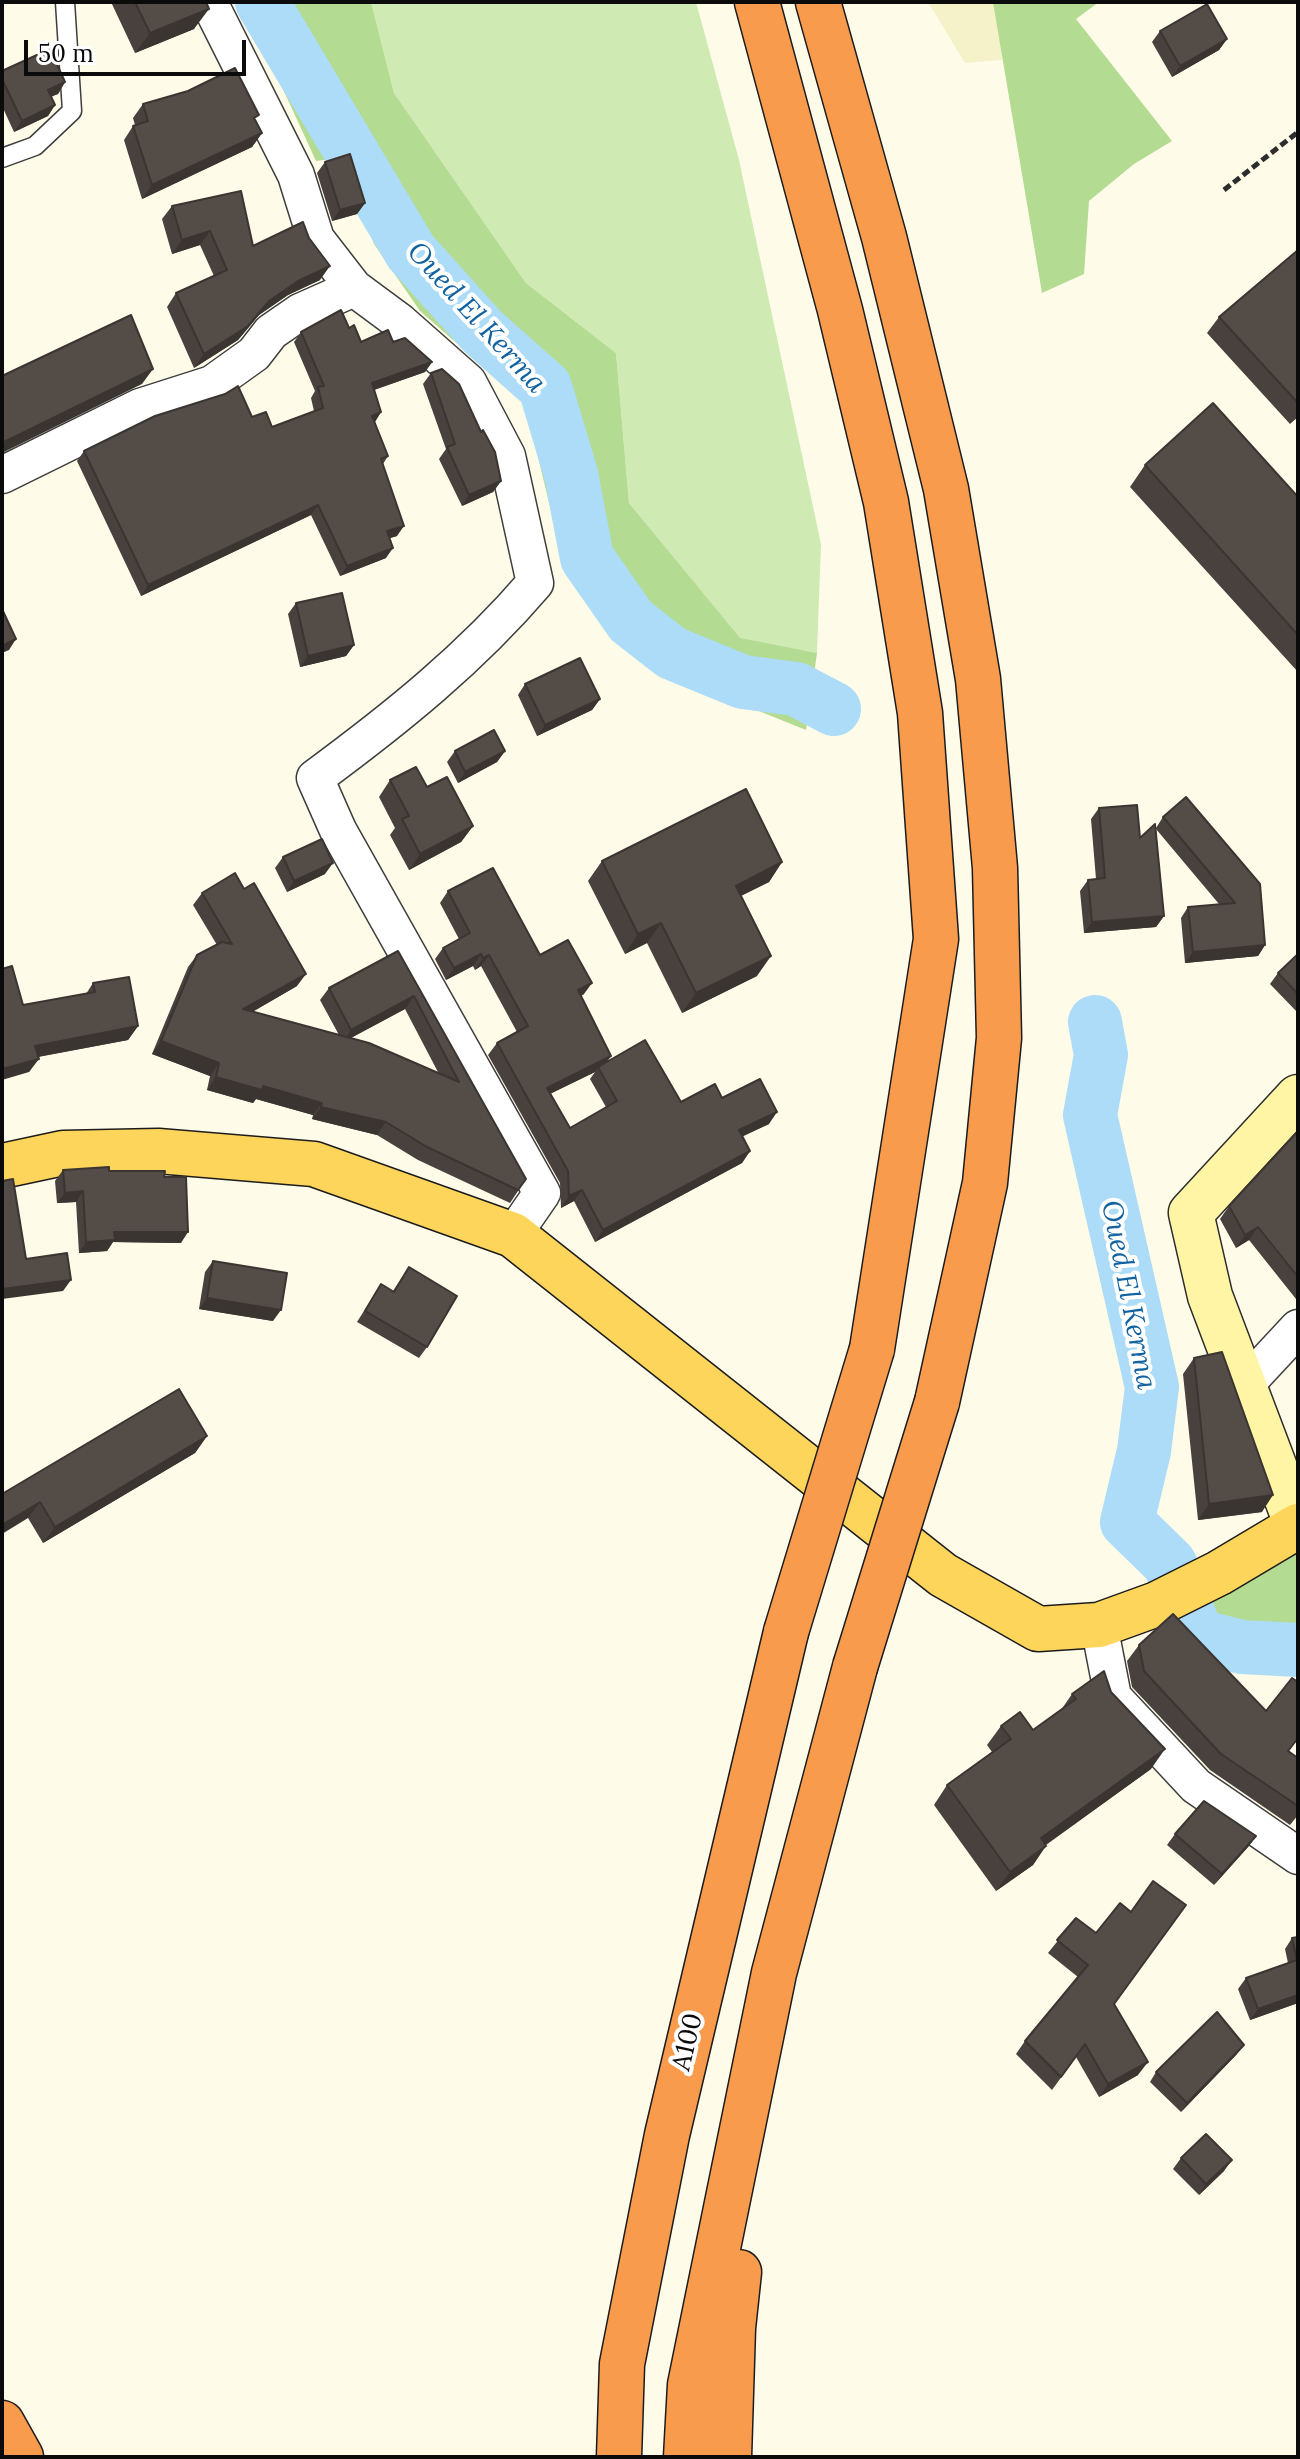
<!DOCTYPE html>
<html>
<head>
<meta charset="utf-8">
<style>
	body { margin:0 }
	#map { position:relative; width:1300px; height:2459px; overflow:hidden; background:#fffbe9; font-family:Lora,serif }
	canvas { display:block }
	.frame { position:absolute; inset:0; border:4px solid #0b0b0b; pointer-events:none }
	.scale { position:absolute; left:24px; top:40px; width:222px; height:36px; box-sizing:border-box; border:4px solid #0b0b0b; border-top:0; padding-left:10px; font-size:24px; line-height:28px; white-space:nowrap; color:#0b0b0b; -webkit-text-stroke:6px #fff; paint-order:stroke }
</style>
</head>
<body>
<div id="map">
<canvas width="1300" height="2459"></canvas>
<div class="frame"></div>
<div class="scale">50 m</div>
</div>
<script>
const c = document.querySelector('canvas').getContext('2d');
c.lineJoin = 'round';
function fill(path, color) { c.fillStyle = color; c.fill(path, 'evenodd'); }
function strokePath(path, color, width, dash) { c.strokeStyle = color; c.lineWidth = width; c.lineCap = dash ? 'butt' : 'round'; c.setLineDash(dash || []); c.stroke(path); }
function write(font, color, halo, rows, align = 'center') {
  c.font = font + ' Lora,serif'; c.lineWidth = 8; c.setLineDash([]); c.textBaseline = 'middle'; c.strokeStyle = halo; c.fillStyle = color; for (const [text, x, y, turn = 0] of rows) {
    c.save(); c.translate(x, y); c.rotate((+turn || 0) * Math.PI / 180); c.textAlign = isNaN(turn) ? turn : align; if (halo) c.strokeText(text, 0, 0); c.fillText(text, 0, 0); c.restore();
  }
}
fill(new Path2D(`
	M928 2H999L1002 60 965 63Z`), '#f5f1c9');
fill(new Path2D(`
	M371 2H696L739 160 821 544 817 653 740 639 629 503 616 353 526 283 394 93Z`), '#d0eab3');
fill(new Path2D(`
	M243 2H371L394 93 526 283 616 353 629 503 740 638 817 653 806 730 687 682 592 599 551 511 525 403 420 311 374 244 346 157 316 161Z
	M993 2H1099L1076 19 1172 141 1134 164 1089 201 1084 274 1042 293Z
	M1298 1545V1634C1259 1636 1221 1639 1195 1607Z`), '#b3db91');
strokePath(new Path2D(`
	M262 2 411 252 483 332 545 387 571 474 587 558 631 621 672 653 743 682 796 689 834 709
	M1095 1022 1101 1055 1090 1115 1152 1387 1144 1451 1127 1522 1170 1564 1197 1636 1242 1647 1298 1650`), '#acdcf8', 54);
const lane = new Path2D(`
	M2 158 35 146 72 111 65 2`);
const street = new Path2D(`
	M209 2 296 175 316 239 354 288 400 322 468 382 507 456 535 583C470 659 395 719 315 778L338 830 542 1193 513 1235
	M2 475 140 407 212 384 254 354 271 332 300 312 354 288
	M1244 1386 1298 1328
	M1099 1625 1113 1697 1196 1786 1298 1856`);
const secondary = new Path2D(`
	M1297 1526 1210 1296 1191 1213 1298 1097`);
const primary = new Path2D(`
	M2 1166 63 1153 158 1151 314 1164 513 1235 943 1575 1038 1629 1099 1625 1157 1604 1219 1573 1298 1526`);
const highway = new Path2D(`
	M757 2 840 310 886 502 920 713 936 939 872 1349
	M818 2 884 237 946 489 978 679 995 868 999 1038 985 1183 937 1402
	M2 2423 21 2457
	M619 2457 622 2364 667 2135 786 1632
	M686 2457 690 2385 774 1973 855 1667
	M729 2457 733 2328 739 2272`);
strokePath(lane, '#3e3e3e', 21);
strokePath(street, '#3e3e3e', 39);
strokePath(secondary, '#2d2d2d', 47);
strokePath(primary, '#1c1c1c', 47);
strokePath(highway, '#1c1c1c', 47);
strokePath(new Path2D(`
	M1224 190 1298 132`), '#2d2d2d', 5, [8, 4]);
strokePath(lane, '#fff', 18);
strokePath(street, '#fff', 36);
strokePath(secondary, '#fff5a4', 44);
strokePath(primary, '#fdd55b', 44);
strokePath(highway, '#f99b4d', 44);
const highwayBridge = new Path2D(`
	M786 1632 872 1349
	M855 1667 937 1402`);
strokePath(highwayBridge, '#1c1c1c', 47, []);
strokePath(highwayBridge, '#f99b4d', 44);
fill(new Path2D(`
	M111 2H206L194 29 135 53Z
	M1160 31 1227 39 1219 50 1172 77 1152 42Z
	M2 71 65 82 58 94 51 96 55 105 48 116 14 132 2 106Z
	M143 104 256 120 262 133 252 147 142 199 124 140 133 126 135 125 133 118Z
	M325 162 365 203 357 214 332 221 317 173Z
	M172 206 253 246 320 280 288 295 259 315 238 340 194 368 167 307 176 293 214 276 200 245 172 254 162 219Z
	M1298 250V417L1290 424 1207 333 1219 317Z
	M349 328 361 342H393L432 362 425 372 374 390 381 412 375 422 388 456 383 464 397 536 390 538 386 558 340 576 311 515 141 596 77 461 84 451 252 417 272 427 314 411 311 398 315 391 294 342 301 332Z
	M431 373 481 432 501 481 493 492 462 506 439 459 446 449 423 384Z
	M1145 465 1298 497V672L1130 487Z
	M296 603 354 645 346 656 300 667 288 614Z
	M525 684 600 699 592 710 537 736 518 695Z
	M455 751H505L497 762 458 783 447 762Z
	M390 780 427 787 473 826 461 842 409 870 390 835 395 828 379 797Z
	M1186 797 1265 945 1258 956 1185 963 1181 918 1188 907 1219 904 1156 829 1164 916 1156 927 1084 933 1080 891 1088 880 1096 879 1091 819 1099 808 1140 838 1156 828 1163 817Z
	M283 857 325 874 287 892 275 868Z
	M602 861 782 862 769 882 741 896 757 976 682 1013 647 943 625 954 588 881Z
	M448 891 540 955 584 994 581 996 611 1056 606 1062 681 1102 722 1098 769 1124 742 1136 750 1151 742 1163 595 1242 574 1201 561 1208 560 1183 488 1055 497 1043 517 1032 481 966 475 970 473 966 446 980 435 959 443 948 459 939 440 903ZM595 1072 590 1079 606 1107 570 1128 550 1094Z
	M202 893 297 986 252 1012 339 1035 320 1000 329 988 398 951 526 1179 510 1203 418 1160 377 1135 312 1119 313 1115 256 1099 253 1103 207 1090 210 1076 152 1054 188 967 197 955 217 945 193 905ZM405 1009 439 1074 351 1038Z
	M1298 954V1013L1270 984 1278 973Z
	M93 983 138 1026 128 1040 38 1057 29 1072 23 1005 86 994Z
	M1298 1131V1297L1296 1299 1249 1240 1236 1248 1220 1219 1229 1206Z
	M63 1170 109 1171 164 1177 181 1243 113 1242 107 1251 79 1253 76 1202 57 1203 55 1181Z
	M213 1261 273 1321 199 1309 205 1272Z
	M409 1267 427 1347 419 1358 357 1322 381 1284 393 1291Z
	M1194 1358 1262 1512 1198 1520 1183 1374Z
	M207 1436 195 1453 43 1543 28 1518 2 1494Z
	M1139 1645 1266 1711 1298 1682V1739L1289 1751 1298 1758V1815L1290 1825 1210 1770 1132 1687 1127 1661Z
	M1111 1692 1151 1769 1046 1845 1033 1865 996 1891 934 1805 947 1785 992 1752 987 1745 1001 1726 1033 1730 1061 1710 1072 1694Z
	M1175 1834 1256 1836 1248 1847 1214 1885 1167 1845Z
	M1076 1918 1114 2004 1138 2075 1099 2097 1076 2057 1052 2090 1016 2054 1025 2041 1078 1977 1048 1953Z
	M1298 1937V2005V2003L1250 2020 1238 1989 1246 1978 1288 1963 1285 1949 1292 1938Z
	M1237 2054 1181 2112 1150 2082 1156 2072Z
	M1181 2158 1224 2171 1199 2195 1173 2169Z`), '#48413d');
fill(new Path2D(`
	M209 9 194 29 135 53 150 33Z
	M1227 39 1219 50 1172 77 1180 66Z
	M65 82 58 94 41 101 48 90Z
	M55 105 48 116 14 132 22 121Z
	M262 133 252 147 142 199 152 185Z
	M365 203 357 214 332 221 340 210Z
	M210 231 200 245 172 254 182 240Z
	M330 266 320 280 288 295 259 315 238 340 194 368 204 354 269 301 298 281Z
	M432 362 425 372 365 393 372 383Z
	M153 369 142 384 2 453V443Z
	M381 412 374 423 372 416Z
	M501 481 493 492 462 506 469 495Z
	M318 505 311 515 141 596 148 585Z
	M404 526 397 536 380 541 387 531Z
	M393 548 386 558 340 576 347 566Z
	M16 639 9 650 2 653V646Z
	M354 645 346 656 300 667 308 656Z
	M600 699 592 710 537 736 545 725Z
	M505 751 497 762 458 783 465 772Z
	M473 826 461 842 409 870 420 854Z
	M782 862 769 882 722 905 736 886Z
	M333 863 325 874 287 892 294 881Z
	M1164 916 1156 927 1084 933 1092 922Z
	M661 923 647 943 625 954 638 934Z
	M1265 945 1258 956 1185 963 1193 952Z
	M481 954 473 966 446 980 454 968Z
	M489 955 481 966 475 970 483 958Z
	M771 956 757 976 682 1013 696 993Z
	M306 974 297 986 235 1022 243 1009Z
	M592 983 584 994 570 1002 578 990Z
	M414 996 405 1009 343 1042 351 1030Z
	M138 1026 128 1040 26 1059 35 1046Z
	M161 1041 219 1063 210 1076 152 1054Z
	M611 1056 603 1068 598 1067 595 1072 539 1099 547 1088Z
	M39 1059 29 1072 2 1080V1069Z
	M216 1077 263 1086 322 1103 313 1115 256 1099 253 1103 207 1090Z
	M321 1107 386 1122 377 1135 312 1119Z
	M777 1112 769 1124 731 1142 739 1130Z
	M750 1151 742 1163 595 1242 603 1230Z
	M582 1190 574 1201 561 1208 569 1196Z
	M83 1191 76 1202 57 1203 65 1193Z
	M1258 1227 1249 1240 1236 1248 1245 1235Z
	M114 1232H188L181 1243 113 1242 107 1251 79 1253 86 1242Z
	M71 1280 63 1291 2 1299V1289Z
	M207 1298 281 1310 273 1321 199 1309Z
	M207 1436 195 1453 43 1543 55 1527Z
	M1273 1495 1262 1512 1198 1520 1209 1504Z
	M40 1502 28 1518 2 1534V1525Z
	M1165 1749 1151 1769 1027 1858 1041 1838Z
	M1256 1836 1248 1847 1214 1885 1222 1874Z
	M1046 1846 1033 1865 996 1891 1010 1872Z
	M1298 1995V2003L1250 2020 1258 2009Z
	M1244 2045 1237 2054 1181 2112 1187 2103Z
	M1148 2062 1138 2075 1099 2097 1108 2084Z
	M1232 2160 1224 2171 1199 2195 1206 2184Z`), '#3b3532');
const building = new Path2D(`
	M135 2H206L209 9 150 33Z
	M1207 4 1227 39 1180 66 1160 31Z
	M50 49 65 82 48 90 55 105 22 121 2 79V71Z
	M235 68 259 115 254 118 262 133 152 185 133 126 148 121 143 104 188 91Z
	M350 154 365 203 340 210 325 162Z
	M241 191 253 246 303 222 309 238 330 266 298 281 269 301 248 326 204 354 176 293 227 270 210 231 182 240 172 206Z
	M1298 250V403L1219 317Z
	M341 310 349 328 354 325 361 342 388 330 393 342 405 338 432 362 372 383 381 412 372 416 388 456 381 459 404 526 387 531 393 548 347 566 318 505 148 585 84 451 155 416 225 394 238 386 252 417 266 412 272 427 323 408 318 387 324 386 301 332Z
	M131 315 153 369 2 443V376Z
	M442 369 459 384 481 432 483 430 495 452 501 481 469 495 447 447 455 444 431 373Z
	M1213 403 1298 497V635L1145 465Z
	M342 593 354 645 308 656 296 603Z
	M2 609 16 639 2 646Z
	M580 658 600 699 545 725 525 684Z
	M494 730 505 751 465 772 455 751Z
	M416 767 427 787 447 777 473 826 420 854 402 819 409 816 390 780Z
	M746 789 782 862 736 886 771 956 696 993 661 923 638 934 602 861Z
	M1186 797 1260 884 1265 945 1193 952 1188 907 1235 903 1163 817Z
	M1137 805 1140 838 1155 824 1164 916 1092 922 1088 880 1105 878 1099 808Z
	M322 839 333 863 294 881 283 857Z
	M493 868 540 955 568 940 592 983 578 990 611 1056 547 1088 570 1128 617 1101 598 1067 645 1040 681 1102 715 1084 722 1098 760 1079 777 1112 739 1130 750 1151 603 1230 582 1190 569 1196 568 1171 497 1043 528 1026 489 955 483 958 481 954 454 968 443 948 470 933 448 891Z
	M235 873 244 889 254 883 306 974 243 1009 369 1043 459 1082 414 996 351 1030 329 988 398 951 526 1179 518 1190 427 1147 386 1122 321 1107 322 1103 263 1086 262 1090 216 1077 219 1063 161 1041 197 955 222 942 232 944 202 893Z
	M1298 954V994L1278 973Z
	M12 966 23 1005 95 992 93 983 129 977 138 1026 35 1046 39 1059 2 1069V969Z
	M1298 1131V1277L1258 1227 1245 1235 1229 1206Z
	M109 1167V1171H165L164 1177H186L188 1232H114L115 1240 86 1242 83 1191 65 1193 63 1170Z
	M13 1179 26 1259 67 1253 71 1280 2 1289V1181Z
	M213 1261 287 1273 281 1310 207 1298Z
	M409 1267 457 1296 427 1347 365 1311 381 1284 394 1292Z
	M1222 1352 1273 1495 1209 1504 1194 1358Z
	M179 1389 207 1436 55 1527 40 1502 2 1525V1494Z
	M1173 1614 1266 1711 1292 1678 1298 1682V1738L1288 1751 1298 1758V1806L1221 1754 1144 1671 1139 1645Z
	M1104 1671 1111 1692 1165 1749 1041 1838 1046 1846 1010 1872 947 1785 1011 1739 1001 1726 1020 1712 1033 1730 1076 1699 1072 1694Z
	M1204 1801 1256 1836 1222 1874 1175 1834Z
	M1153 1881 1186 1905 1114 2004 1148 2062 1108 2084 1085 2044 1061 2077 1025 2041 1088 1965 1057 1940 1076 1918 1096 1933 1120 1903 1131 1912Z
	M1298 1937V1995L1258 2009 1246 1978 1297 1960 1292 1938Z
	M1217 2012 1244 2045 1187 2103 1156 2072Z
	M1206 2134 1232 2160 1206 2184 1181 2158Z`);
fill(building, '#544c47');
strokePath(building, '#3b3532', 2);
write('26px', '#0b0b0b', '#fff', [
	["A100",688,2042,-77]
]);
write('italic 28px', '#1162a0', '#fff', [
	["Oued El Kerma",476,318,48],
	["Oued El Kerma",1128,1295,79]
]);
</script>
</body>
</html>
